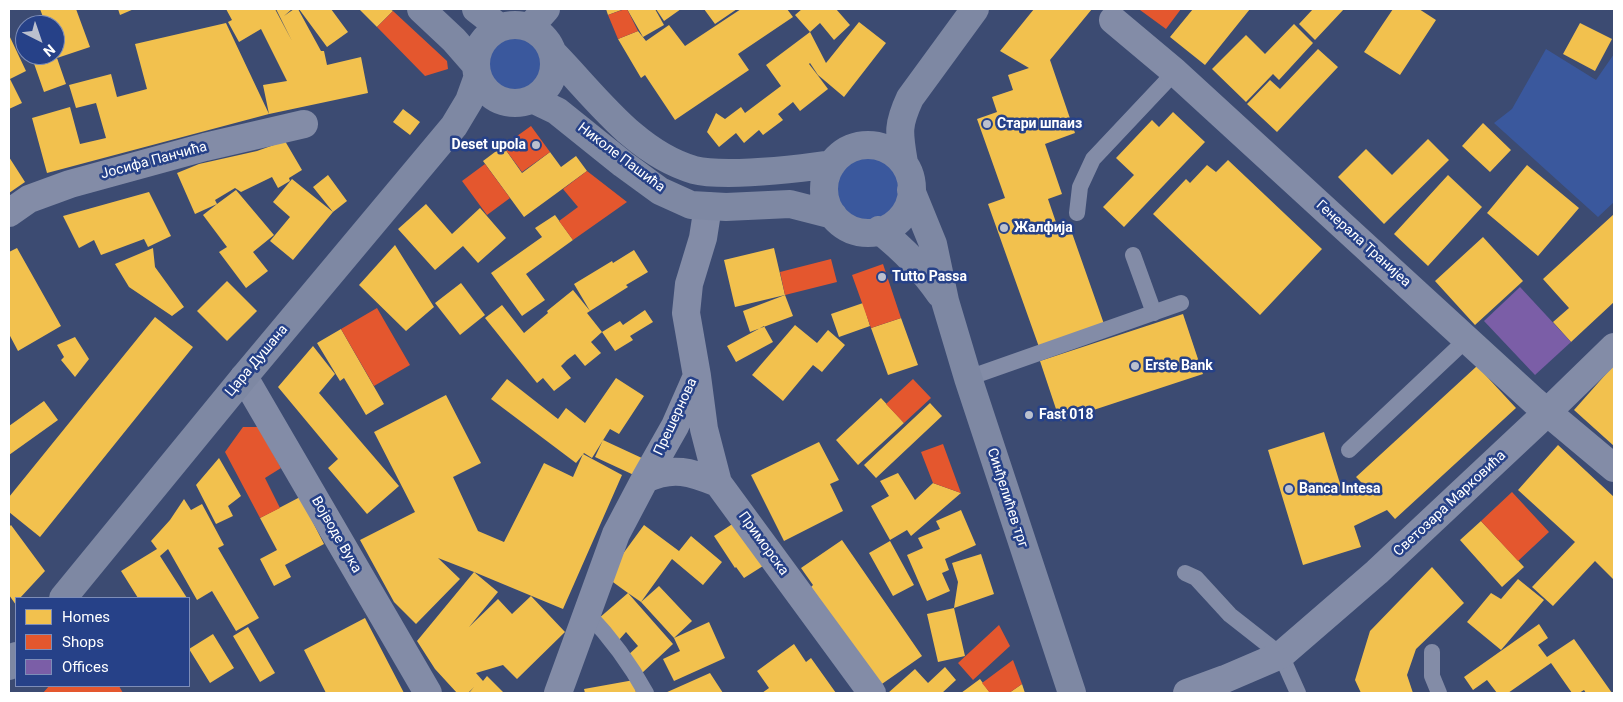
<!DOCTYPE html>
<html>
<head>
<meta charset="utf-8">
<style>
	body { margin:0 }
	#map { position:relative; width:1623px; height:702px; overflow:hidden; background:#3c4b72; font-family:Roboto,sans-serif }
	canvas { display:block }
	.frame { position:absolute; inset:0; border:10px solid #fff; pointer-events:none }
	.legend { position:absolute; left:15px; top:597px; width:175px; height:90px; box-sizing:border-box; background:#264188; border:1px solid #7d8db8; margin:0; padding:6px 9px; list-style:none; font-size:15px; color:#fff }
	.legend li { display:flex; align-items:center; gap:10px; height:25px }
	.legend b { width:25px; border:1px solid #7d8db8 }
	.north { position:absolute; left:15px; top:15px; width:50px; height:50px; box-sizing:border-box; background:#264188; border:1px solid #7d8db8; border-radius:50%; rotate:139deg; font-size:14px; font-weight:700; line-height:20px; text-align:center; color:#fff }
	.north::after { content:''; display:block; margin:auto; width:18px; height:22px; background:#bbc0ce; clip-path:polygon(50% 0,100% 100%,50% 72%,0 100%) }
</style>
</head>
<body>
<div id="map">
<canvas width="1623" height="702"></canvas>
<div class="frame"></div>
<ul class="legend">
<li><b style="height:14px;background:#f2c14e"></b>Homes</li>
<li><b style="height:14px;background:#e4572e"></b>Shops</li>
<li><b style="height:14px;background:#7b5ea7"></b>Offices</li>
</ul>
<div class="north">N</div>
</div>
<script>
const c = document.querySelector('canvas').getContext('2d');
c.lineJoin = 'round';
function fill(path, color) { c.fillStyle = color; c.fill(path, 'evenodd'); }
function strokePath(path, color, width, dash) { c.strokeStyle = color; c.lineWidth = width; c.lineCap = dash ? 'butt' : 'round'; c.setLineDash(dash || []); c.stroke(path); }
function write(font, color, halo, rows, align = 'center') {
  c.font = font + ' Roboto,sans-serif'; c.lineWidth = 5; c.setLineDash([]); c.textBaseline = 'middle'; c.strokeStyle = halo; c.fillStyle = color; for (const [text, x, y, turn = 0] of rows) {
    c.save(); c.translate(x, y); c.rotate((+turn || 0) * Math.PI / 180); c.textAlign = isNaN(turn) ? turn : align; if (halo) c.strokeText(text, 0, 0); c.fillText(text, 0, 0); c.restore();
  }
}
fill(new Path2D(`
	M485 64a30 30 0 1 1 60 0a30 30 0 1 1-60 0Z
	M1546 49 1596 80 1614 54V202L1598 217 1494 123 1512 109Z
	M833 189a35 35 0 1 1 70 0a35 35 0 1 1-70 0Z`), '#3a589d');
fill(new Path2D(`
	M40 9H76L90 47 57 58 66 84 44 92 31 55H55V25H46Z
	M118 9H134L120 15Z
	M226 9H275L292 41 276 9H292L284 16 294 9H298L321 51H324L327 65 361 57 368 93 269 114 47 173 32 118 70 107 80 144 106 138 96 103 76 108 69 85 111 74 117 97 147 89 135 44 226 23 269 114 263 85 287 81 261 29 239 42 228 22 232 20Z
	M299 9H331L348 32 327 47Z
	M359 9H390L393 11 377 27Z
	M606 9H624L608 15Z
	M627 9H655L664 25 643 37Z
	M656 9H681L664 21Z
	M704 9H737L715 24Z
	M741 9H787L793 17 738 54 749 70 675 120 645 75 641 78 618 39 638 31 646 41 669 25 685 46Z
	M802 9H836L850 25 834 40 820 23 810 32 826 63 859 22 886 43 844 97 818 75 810 63 809 64 816 73 828 89 800 111 793 102 778 114 783 120 763 135 759 130 744 143 736 133 719 147 707 132 716 113 725 119 741 107 745 113 781 86 766 65 810 32 795 15Z
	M1034 9H1092L1050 60 1075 133 1045 144 1062 194 1048 199 1061 237 1072 233 1104 324 1039 347 988 204 1005 198 977 119 997 112 992 97 1013 90 1008 75 1029 68 1000 51Z
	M1193 9H1250L1205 65 1170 37Z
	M1313 9H1344L1315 40 1299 24Z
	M1393 9H1419L1436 20 1400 75 1364 52Z
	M1580 23 1612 39 1595 71 1563 54Z
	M1294 24 1313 43 1279 80 1273 74 1246 102 1212 69 1246 35 1265 54Z
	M9 35 26 71 10 79 22 103 9 109Z
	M1318 49 1338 67 1277 132 1247 104 1270 80 1280 89Z
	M403 109 420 122 410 135 393 122Z
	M1173 112 1205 142 1124 227 1103 207 1134 175 1116 158 1152 120 1159 127Z
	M1483 123 1511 150 1490 172 1462 146Z
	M1428 139 1449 160 1384 224 1338 177 1366 149 1392 175Z
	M285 141 302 170 289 178 290 181 278 188 272 177 241 192 235 188 215 200 217 204 236 190 274 235 253 252 268 271 246 288 219 252 227 247 203 215 217 204 195 214 177 173 199 164 257 151Z
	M503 146 522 173 550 152 561 167 576 156 587 171 524 217 483 161Z
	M9 157 25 182 9 193Z
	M1228 160 1322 249 1260 315 1153 214 1186 179 1190 183 1207 165 1216 172Z
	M1527 165 1579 208 1538 256 1487 213Z
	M328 175 347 201 333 212 313 187Z
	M1448 175 1482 207 1428 266 1394 234Z
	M292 179 333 212 293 260 270 241 290 217 273 202Z
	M149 192 171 236 148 247 144 239 101 255 94 240 79 248 63 216Z
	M426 204 452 234 480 208 506 238 478 263 463 246 435 270 398 229Z
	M1614 214V302L1571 342 1553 322 1569 308 1543 279Z
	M555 215 573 240 526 274 545 300 522 316 491 273 542 237 535 228Z
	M1483 237 1523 281 1475 325 1435 281Z
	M395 245 434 307 406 331 359 285Z
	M17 248 61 326 18 351 9 334V252Z
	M153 248 155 267 184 307 172 316 129 287 115 264Z
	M774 248 785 295 735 307 724 260Z
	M634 250 648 272 626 285 628 287 590 311 574 284 612 261 613 263Z
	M227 281 257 311 227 341 197 311Z
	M461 283 485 315 460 335 435 303Z
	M573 290 590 311 587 313 602 332 620 321 623 325 645 310 653 322 630 336 633 340 615 351 602 332 591 342 601 353 585 366 575 354 567 360 561 366 571 378 554 391 543 378 537 383 485 318 502 305 524 333 548 313 547 311Z
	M785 295 793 316 750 332 743 311Z
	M863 303 870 326 839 337 831 314Z
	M1183 314 1203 374 1060 421 1040 361Z
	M155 317 193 347 40 537 9 512V497Z
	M901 318 918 365 888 375 871 328Z
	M795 325 817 343 828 330 845 345 822 372 813 365 783 401 752 375Z
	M764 326 773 342 736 362 727 346Z
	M341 329 384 404 366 415 344 378 340 381 317 343Z
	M75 337 89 359 75 377 61 360 64 357 57 345Z
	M313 346 335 374 319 393 399 486 367 514 328 468 338 459 278 387Z
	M1614 365V446L1574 410Z
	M1477 366 1516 408 1395 519 1387 510 1354 526 1361 547 1303 565 1268 450 1324 432 1343 493 1351 490 1364 485 1356 477Z
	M616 378 644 396 619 434 610 429 592 458 584 453 576 463 491 399 507 379 558 419 566 408 585 423Z
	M446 395 481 463 453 477 478 531 504 542 544 463 573 477 583 454 622 475 563 609 474 572 498 592 469 627 498 599 512 614 531 596 565 632 517 679 503 665 476 673 483 681 487 676 504 693H469L474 687 468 693H457L435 669 417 641 474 572 438 558 460 579 416 624 394 602 360 540 415 512 374 432Z
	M881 398 904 423 858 465 836 440Z
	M44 401 58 420 9 455V426Z
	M930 403 942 416 876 478 864 465Z
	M603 440 644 459 636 476 595 457Z
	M819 442 839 480 830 484 843 511 784 541 751 475Z
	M1558 445 1614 497V580L1595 561 1553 606 1532 587 1575 542 1518 490Z
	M219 458 241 496 228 506 233 516 216 524 196 485Z
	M898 473 915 500 933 483 961 493 911 536 907 530 890 540 871 506 889 496 880 481Z
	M300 497 324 544 285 565 291 577 274 586 260 559 277 550 260 518Z
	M184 499 191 510 202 504 224 545 218 548 259 618 236 631 212 591 197 600 168 549 160 556 187 598H138L121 571 157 549 151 541 170 520Z
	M961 510 976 545 945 559 949 570 942 573 950 591 927 601 907 555 923 548 918 538 940 529 936 521Z
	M737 521 763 566 744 578 736 567 735 568 714 536Z
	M1481 521 1524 567 1502 587 1460 540Z
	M11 525 45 571 20 598H16V605L9 595V527Z
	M644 525 679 551 691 536 722 562 703 585 672 559 641 602 659 586 692 621 674 638 709 622 725 658 674 681 663 659 680 651 674 638 641 602 628 593 673 644 642 673 627 656 638 646 626 632 618 641 598 619 628 593 606 577Z
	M842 540 922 656 879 686 811 587 813 585 801 568Z
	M890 541 914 585 893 596 869 553Z
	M981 554 994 594 954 608 958 582 952 563Z
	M1432 567 1464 603 1416 649 1407 675 1413 693H1361L1355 680 1370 631Z
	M1518 579 1544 600 1501 650 1467 622 1491 593 1501 599Z
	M954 608 965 656 938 662 927 614Z
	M365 618 404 693H326L304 650Z
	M1539 624 1548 638 1538 645 1547 657 1574 639 1612 693H1586L1584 690 1579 693H1572L1551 663 1508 693H1497L1487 680 1473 690 1464 677Z
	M248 627 275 673 260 682 233 636Z
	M213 634 234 668 210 683 189 649Z
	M794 644 806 662 811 658 836 693H762L769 688 757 671Z
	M945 667 956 680 942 693H888L915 669 928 683Z
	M710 673 723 693H665Z
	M980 679 990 693H961Z
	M634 680 636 693H585L584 689Z
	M1022 684 1025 693H1009Z`), '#f2c14e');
fill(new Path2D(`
	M625 9H627L638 31 618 39 608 15Z
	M1141 9H1181L1166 29 1140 10Z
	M393 11 447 61 448 69 425 76 377 27Z
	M531 126 550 152 522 172 503 146Z
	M485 164 510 198 487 215 462 181Z
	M587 171 627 202 573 240 559 221 578 207 563 189Z
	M831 259 837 282 785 295 780 272Z
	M883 264 901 318 871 328 852 275Z
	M377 308 410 365 374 386 341 329Z
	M913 379 931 398 904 423 886 404Z
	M243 427H258L281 468 265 478 280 508 260 518 225 452Z
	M943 444 961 493 933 483 921 452Z
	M1512 492 1549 532 1518 561 1481 521Z
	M999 625 1010 646 973 680 958 663Z
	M1013 660 1022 684 1009 693H990L982 683Z
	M49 686H119L123 693H43Z`), '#e4572e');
fill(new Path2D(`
	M1520 287 1571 342 1535 375 1484 321Z`), '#7b5ea7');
strokePath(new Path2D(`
	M1077 213 1080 187 1093 159 1175 72
	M1133 255 1154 313
	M968 378 1181 303
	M1349 450 1467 339
	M1185 573 1196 578 1230 615 1281 655 1298 693
	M587 613C611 638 629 662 646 693
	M1432 652V676L1439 693`), '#838ca7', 16);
strokePath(new Path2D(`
	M1113 20 1175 72 1534 401 1614 468
	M9 213 29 199 70 184 205 147 304 124
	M697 376 704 429 718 483 872 693
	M244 377 428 693
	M645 479 675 426 697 376 686 313 689 284 703 238 708 206
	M558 693 616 534 645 479C673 466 691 472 718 483
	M1187 693 1225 679 1281 655 1377 572 1537 422 1614 347`), '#838ca7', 28);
strokePath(new Path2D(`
	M421 9 454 40 475 64
	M476 9 499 27
	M476 64a39 39 0 1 1 78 0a39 39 0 1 1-78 0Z
	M530 27 546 9
	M554 54C595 96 635 153 694 170 705 173 717 173 729 173 763 173 797 169 832 164
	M532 99 557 111 623 164 660 191 691 205 726 207 790 204 833 215
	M824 189a44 44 0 1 1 88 0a44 44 0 1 1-88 0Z
	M904 163C899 133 897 126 910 98L975 9
	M911 190 933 244 945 301 968 378 1072 693
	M879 230C903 249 923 269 940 294
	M63 598 244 377 454 126 469 101 478 76
	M9 666 16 656`), '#7e88a3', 28);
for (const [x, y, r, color] of [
	[987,124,5,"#bbc0ce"],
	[536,145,5,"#bbc0ce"],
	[1004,228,5,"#bbc0ce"],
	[882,277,5,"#bbc0ce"],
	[1135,366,5,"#bbc0ce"],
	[1029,415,5,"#bbc0ce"],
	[1289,489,5,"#bbc0ce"]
]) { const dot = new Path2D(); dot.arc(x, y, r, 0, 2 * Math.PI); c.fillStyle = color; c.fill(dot); strokePath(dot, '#264188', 2); }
write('bold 14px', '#fff', '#264188', [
	["Стари шпаиз",997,124],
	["Deset upola",526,145,"right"],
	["Жалфија",1014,228],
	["Tutto Passa",892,277],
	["Erste Bank",1145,366],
	["Fast 018",1039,415],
	["Banca Intesa",1299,489]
], 'left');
write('14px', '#fff', '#264188', [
	["Николе Пашића",621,158,37],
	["Јосифа Панчића",154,161,-15],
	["Генерала Транијеа",1363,244,42],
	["Цара Душана",257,361,-50],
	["Прешернова",676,417,-65],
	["Синђелићев трг",1007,498,72],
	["Светозара Марковића",1450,504,-43],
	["Војводе Вука",336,535,60],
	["Приморска",763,544,54]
]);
</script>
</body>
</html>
